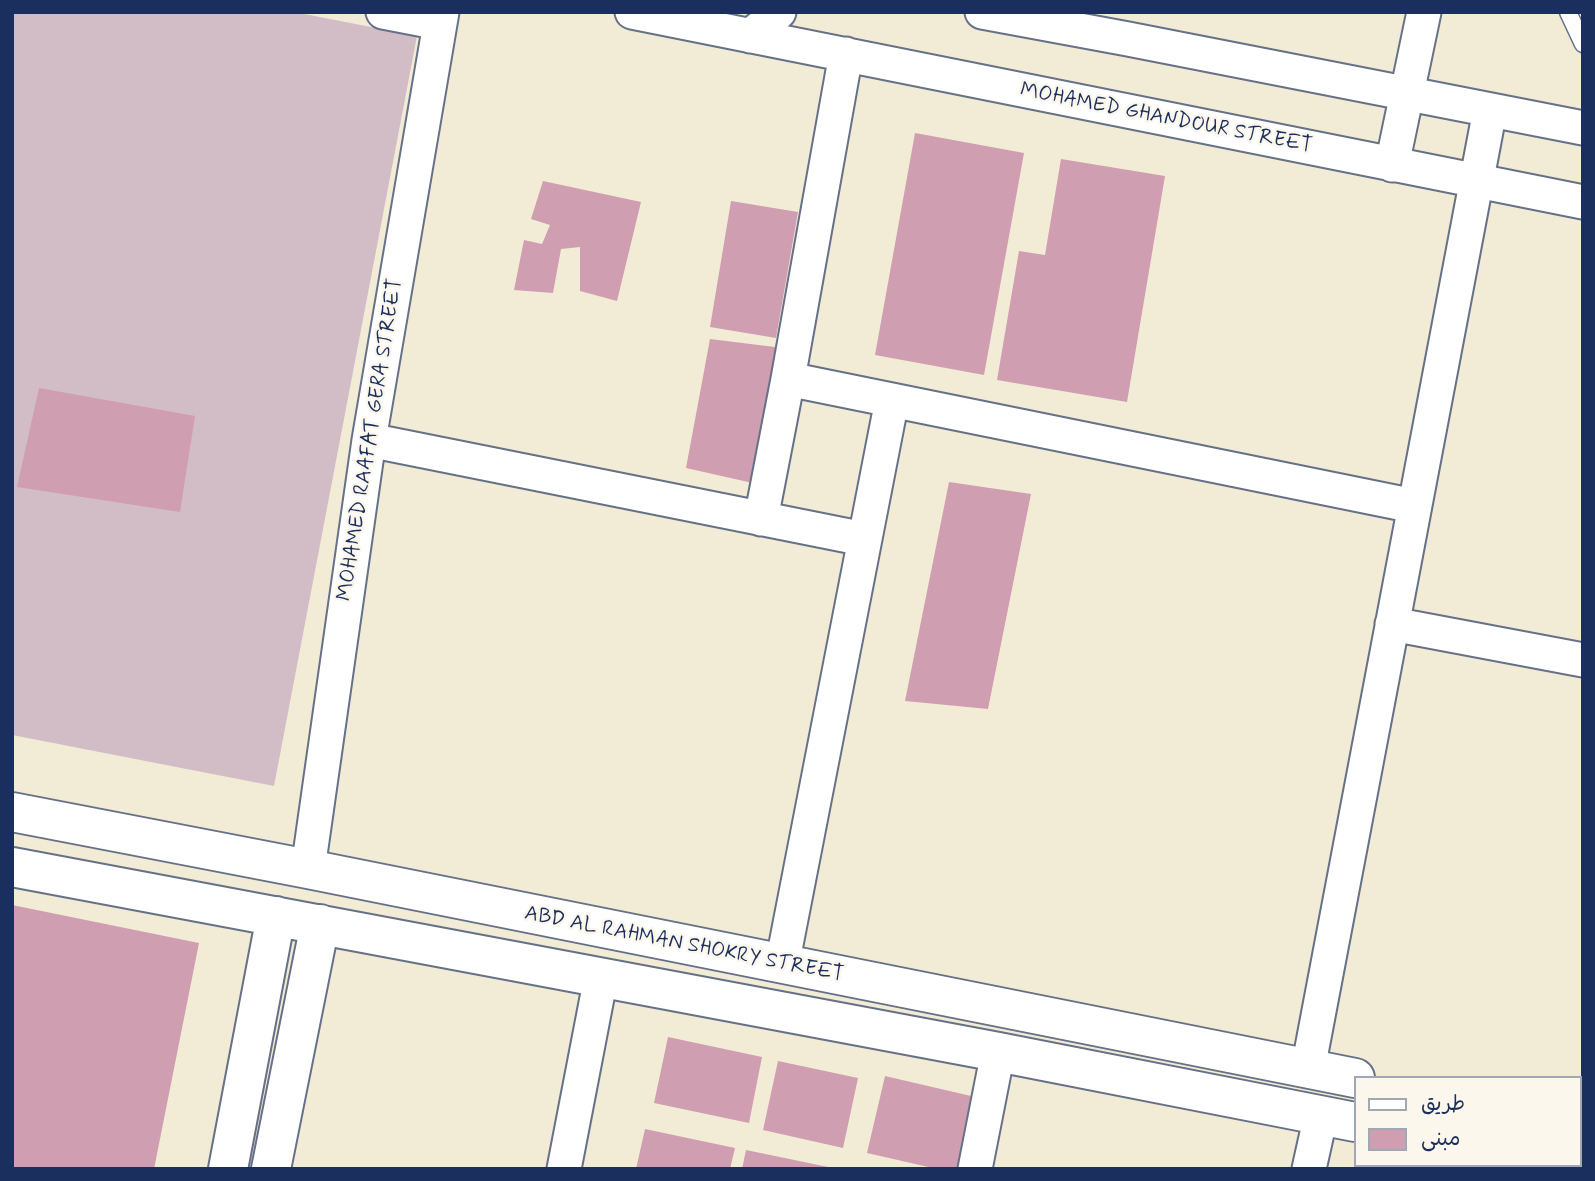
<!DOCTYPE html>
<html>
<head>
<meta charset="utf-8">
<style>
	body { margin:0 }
	#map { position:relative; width:1595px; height:1181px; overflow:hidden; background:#f2ecd6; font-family:Mynerve,"Playpen Sans Arabic",sans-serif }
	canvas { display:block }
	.frame { position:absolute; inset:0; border:14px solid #1b2f5e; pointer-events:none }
	.legend { position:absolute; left:1354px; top:1076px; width:228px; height:91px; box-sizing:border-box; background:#fbf7ec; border:2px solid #a1a7b3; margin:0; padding:9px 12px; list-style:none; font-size:21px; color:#1b2f5e }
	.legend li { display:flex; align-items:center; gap:14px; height:35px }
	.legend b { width:35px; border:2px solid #a1a7b3 }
</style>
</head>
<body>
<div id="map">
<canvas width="1595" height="1181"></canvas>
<div class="frame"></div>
<ul class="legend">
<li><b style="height:9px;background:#fff"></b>طريق</li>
<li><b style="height:19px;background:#d09eb1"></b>مبنى</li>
</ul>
</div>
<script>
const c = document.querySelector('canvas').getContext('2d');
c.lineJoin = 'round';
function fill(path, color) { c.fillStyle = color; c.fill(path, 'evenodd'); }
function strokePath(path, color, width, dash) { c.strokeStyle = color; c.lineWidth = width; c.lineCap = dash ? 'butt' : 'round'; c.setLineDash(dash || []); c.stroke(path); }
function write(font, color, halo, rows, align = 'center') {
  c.font = font + ' Mynerve,sans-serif'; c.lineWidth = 5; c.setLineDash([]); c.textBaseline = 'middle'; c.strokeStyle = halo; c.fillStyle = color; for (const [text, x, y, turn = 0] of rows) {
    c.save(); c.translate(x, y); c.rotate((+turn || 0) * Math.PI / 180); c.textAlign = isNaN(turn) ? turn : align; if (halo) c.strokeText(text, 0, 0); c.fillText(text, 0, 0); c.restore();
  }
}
fill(new Path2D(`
	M12 12H294L417 36 274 786 12 735Z`), '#d2bdc7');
fill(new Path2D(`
	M915 133 1024 153 984 375 875 355Z
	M1061 159 1165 176 1127 402 997 380 1019 251 1045 255Z
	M543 181 641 202 617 301 580 291V247L561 249 553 293 514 290 524 240 542 244 550 225 531 219Z
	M731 201 798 212 776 338 710 327Z
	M710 339 783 348 757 484 686 468Z
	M39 388 195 416 180 512 17 487Z
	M949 482 1031 494 988 709 905 701Z
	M12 905 199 943 154 1169H12Z
	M668 1037 762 1057 749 1123 654 1103Z
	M778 1061 858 1078 843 1148 763 1130Z
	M885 1076 984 1099 968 1169H937L867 1153Z
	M645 1129 735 1148 730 1169H636Z
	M746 1150 833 1168 832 1169H742Z`), '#d09eb1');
const lane = new Path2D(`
	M1568 12 1583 44`);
const street = new Path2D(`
	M383 12 440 23
	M632 12 1583 202
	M982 12 1128 39 1583 128
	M750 36 779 12
	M1392 165 1424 12
	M788 379 1414 506
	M369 440 864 539
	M761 519 788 379 846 54
	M1392 624 1583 660
	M308 869 369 440 442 12
	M782 965 892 400
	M1308 1069 1490 110
	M564 1169 601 977
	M975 1169 998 1052
	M1309 1169 1321 1115`);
const secondary = new Path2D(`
	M12 812 308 869 1355 1078
	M12 867 998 1052 1355 1122
	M1579 1121 1583 1122
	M1564 1165 1581 1169
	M228 1169 276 916
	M271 1169 320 924`);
strokePath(lane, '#667188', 19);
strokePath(street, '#667188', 37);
strokePath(secondary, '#667188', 42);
strokePath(lane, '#fff', 16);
strokePath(street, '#fff', 33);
strokePath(secondary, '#fff', 38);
write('21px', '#1b2f5e', '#fbf7ec', [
	["MOHAMED GHANDOUR STREET",1166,119,11],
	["MOHAMED RAAFAT GERA STREET",371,440,-81],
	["ABD AL RAHMAN SHOKRY STREET",684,945,11]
]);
</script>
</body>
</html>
